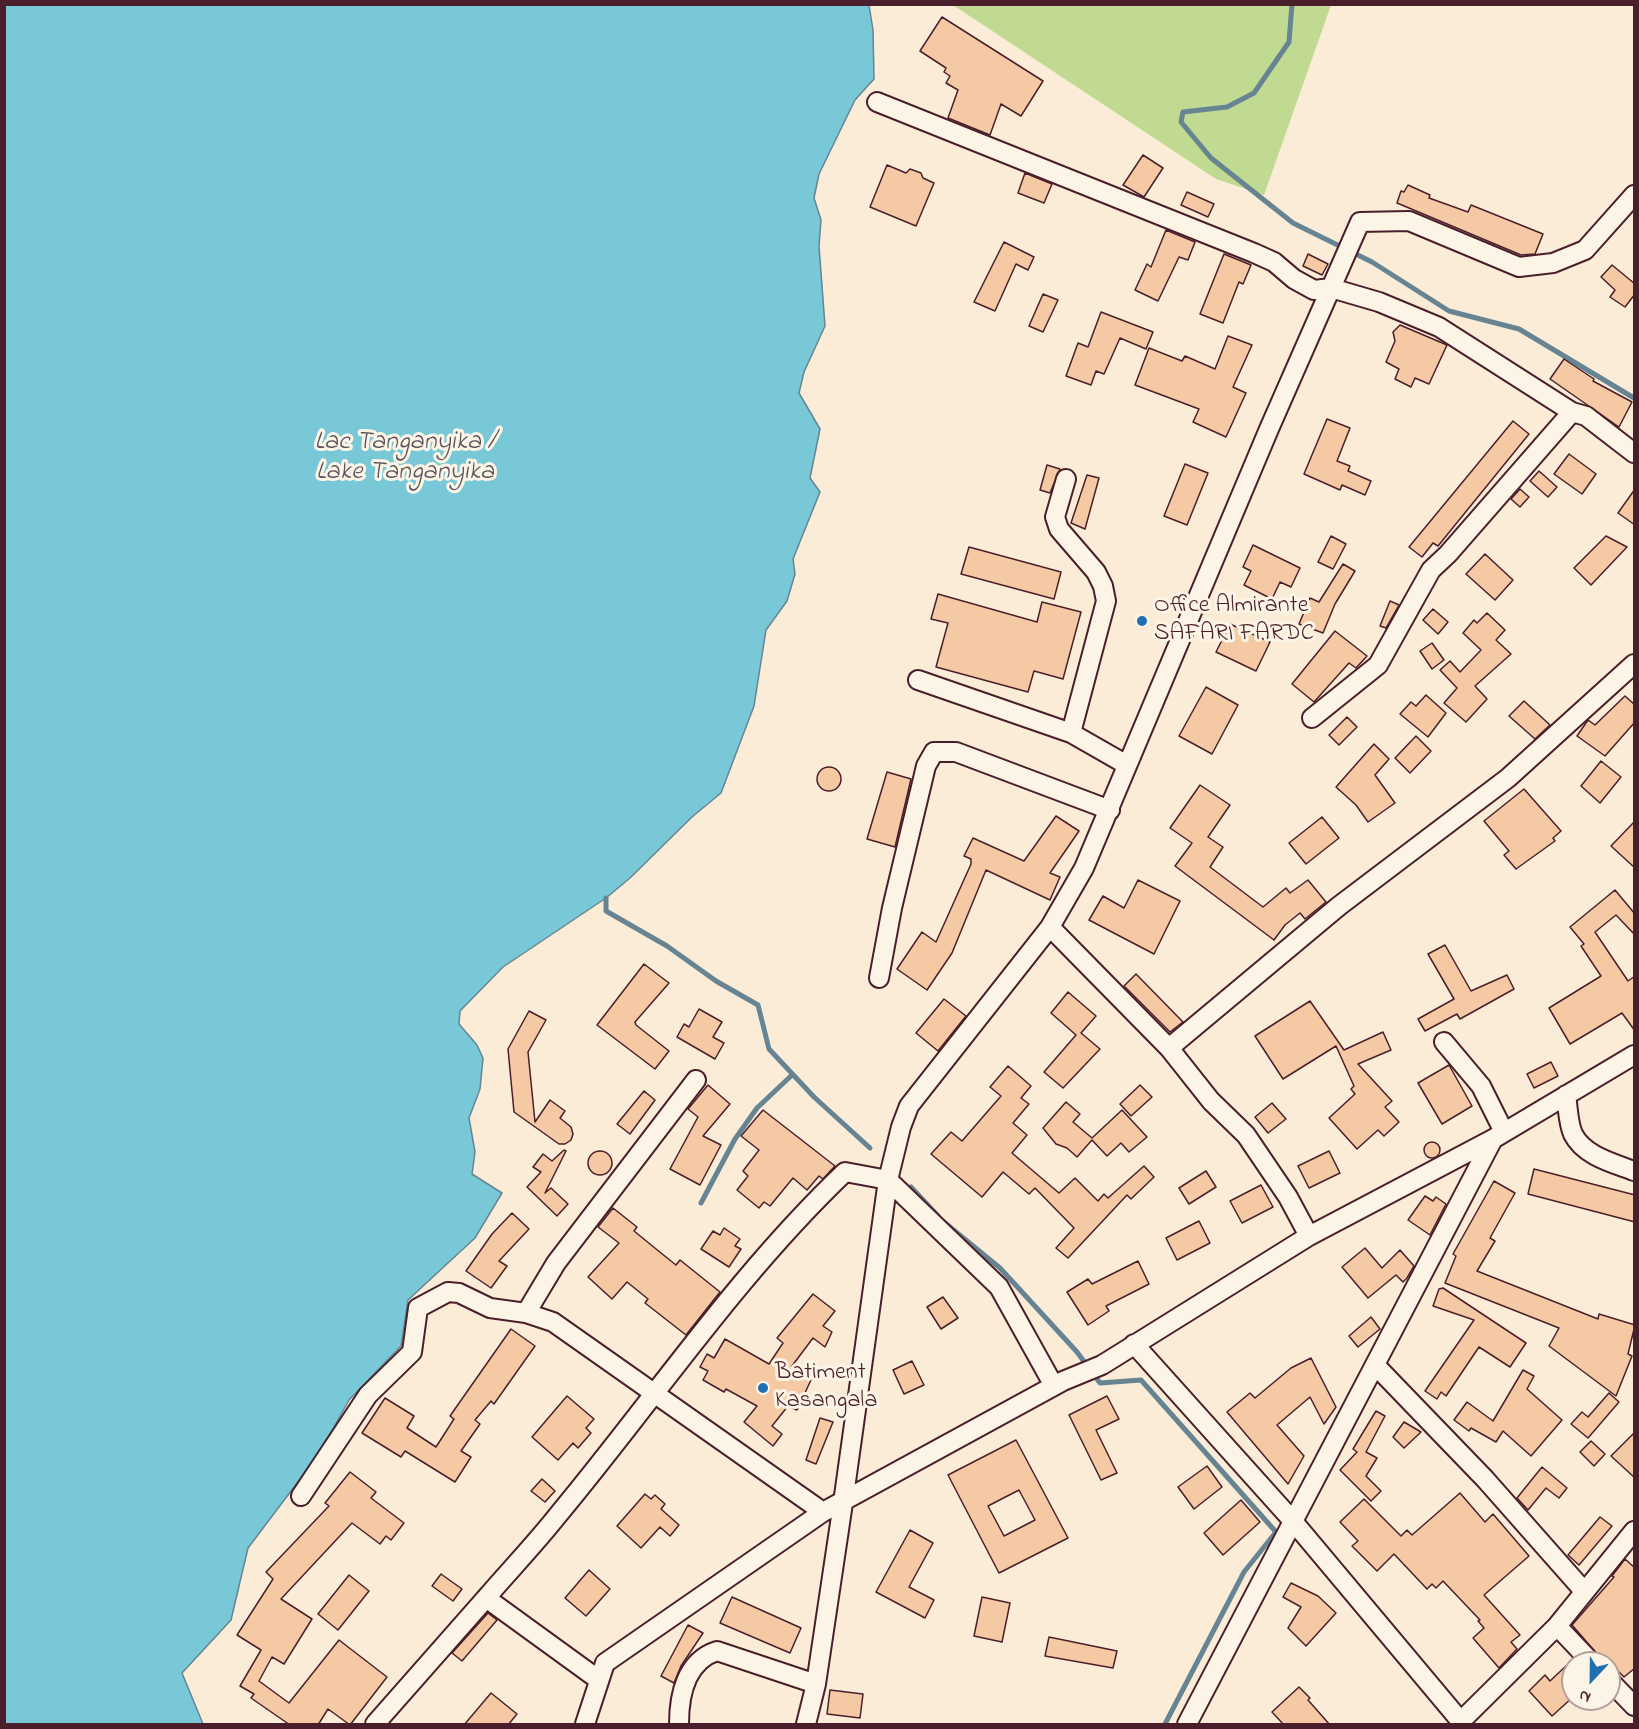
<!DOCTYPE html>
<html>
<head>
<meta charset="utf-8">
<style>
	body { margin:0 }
	#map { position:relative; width:1639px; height:1729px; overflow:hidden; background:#fbecd8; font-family:"Indie Flower",sans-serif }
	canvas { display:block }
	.frame { position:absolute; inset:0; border:6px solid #4a1f2b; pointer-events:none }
	.north { position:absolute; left:1561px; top:1651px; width:60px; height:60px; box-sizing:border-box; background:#fcf5e5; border:2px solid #b59f9b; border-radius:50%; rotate:202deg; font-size:16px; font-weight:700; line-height:24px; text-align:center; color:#4a1f2b }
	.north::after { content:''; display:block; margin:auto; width:21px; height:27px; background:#1f6fb2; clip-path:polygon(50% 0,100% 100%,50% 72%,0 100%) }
</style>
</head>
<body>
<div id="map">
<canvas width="1639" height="1729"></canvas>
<div class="frame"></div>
<div class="north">N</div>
</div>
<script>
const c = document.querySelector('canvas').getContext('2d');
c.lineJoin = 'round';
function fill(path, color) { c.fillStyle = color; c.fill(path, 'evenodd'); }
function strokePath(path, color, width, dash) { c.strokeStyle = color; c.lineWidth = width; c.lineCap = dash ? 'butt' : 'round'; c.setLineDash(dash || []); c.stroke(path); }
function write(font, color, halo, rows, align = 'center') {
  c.font = font + ' "Indie Flower",sans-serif'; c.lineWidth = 6; c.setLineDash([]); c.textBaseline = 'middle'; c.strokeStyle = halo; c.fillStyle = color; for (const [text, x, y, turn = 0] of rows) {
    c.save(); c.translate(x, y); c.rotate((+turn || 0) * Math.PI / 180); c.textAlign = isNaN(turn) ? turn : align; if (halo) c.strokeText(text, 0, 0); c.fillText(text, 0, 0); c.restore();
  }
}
fill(new Path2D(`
	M953 5H1331L1264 195 1216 179Z`), '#c1da91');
const water = new Path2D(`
	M5 5H869L873 30 874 79 855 100 819 174 814 198 821 220 819 246 825 326 804 372 799 393 820 429 810 478 820 492 793 559 795 574 787 601 766 630 754 706 721 793 692 817 630 878 606 898 503 967 460 1011 459 1024 477 1045 483 1058 480 1089 469 1118 475 1152 472 1174 502 1193 475 1238 408 1300 401 1346 349 1400 319 1454 248 1548 231 1620 182 1673 203 1724H5Z`);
fill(water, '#79c8d7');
strokePath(water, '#668492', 1.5);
strokePath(new Path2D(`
	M1292 4 1289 42 1254 93 1227 107 1183 112 1181 122 1211 158 1293 223 1372 262 1449 311 1519 329 1634 398
	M606 898V911L667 946 716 981 758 1005 769 1049 814 1097 870 1148
	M911 1187 938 1216
	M701 1203 735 1139 757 1108 792 1075
	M945 1223 1000 1268 1077 1352 1100 1383 1141 1380 1276 1532 1244 1572 1165 1724`), '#668492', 5);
const building = new Path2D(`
	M942 17 1043 81 1021 116 1001 104 990 135 948 118 958 90 946 83 950 76 944 72 946 68 920 51Z
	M1143 155 1163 168 1144 197 1123 185Z
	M887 165 906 173 910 169 921 173 923 178 934 183 916 226 870 207Z
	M1025 173 1052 184 1044 203 1018 193Z
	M1408 185 1430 195 1429 198 1468 212 1471 205 1543 234 1535 254 1521 255 1397 203 1401 191 1404 192Z
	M1187 192 1214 204 1208 217 1181 205Z
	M1166 230 1195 242 1188 260 1179 257 1158 301 1135 290 1147 264 1151 267Z
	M1004 242 1034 257 1028 270 1016 264 995 311 974 302Z
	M1224 254 1251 265 1243 284 1239 282 1223 323 1200 314Z
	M1308 254 1328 264 1322 275 1303 266Z
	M1612 265 1635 284V294L1625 307 1610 297 1615 290 1601 277Z
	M1043 294 1058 300 1043 332 1029 326Z
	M1101 312 1153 332 1146 349 1120 338 1104 374 1096 371 1091 385 1066 376 1078 343 1088 347Z
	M1400 325 1447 345 1429 384 1415 378 1411 387 1395 379 1399 369 1386 362 1395 341 1393 332Z
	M1228 336 1252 345 1233 387 1246 393 1226 437 1193 422 1199 409 1135 385 1149 348 1182 361 1185 356 1215 369Z
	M1564 359 1594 379 1593 381 1632 402 1619 427 1550 379Z
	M1327 419 1350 428 1337 461 1350 466 1348 471 1371 481 1365 495 1342 485 1340 490 1304 474Z
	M1513 421 1529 434 1438 546 1433 543 1422 557 1409 547Z
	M1569 454 1596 474 1582 494 1554 474Z
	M1185 464 1208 473 1187 525 1164 516Z
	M1047 465 1060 469 1050 493 1040 490Z
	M1539 471 1557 487 1548 497 1530 481Z
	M1087 475 1099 478 1085 529 1071 523Z
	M1520 489 1529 497 1520 507 1511 499Z
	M1635 489V525L1618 513Z
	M1331 536 1346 544 1333 569 1318 562Z
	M1606 536 1627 547 1591 585 1574 568Z
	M1253 545 1300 568 1291 587 1280 582 1272 599 1244 585 1251 571 1243 567Z
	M969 547 1061 572 1054 599 961 574Z
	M1485 554 1513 580 1495 600 1466 574Z
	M1343 564 1355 571 1335 604 1323 633 1299 624 1310 598 1319 602Z
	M938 594 1037 622 1042 602 1081 612 1063 679 1034 671 1028 692 936 667 948 623 931 619Z
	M1390 601 1399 605 1386 628 1380 626Z
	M1433 609 1448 622 1438 634 1423 620Z
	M1487 613 1505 630 1496 640 1511 654 1475 686 1487 699 1466 722 1444 703 1457 688 1440 670 1450 661 1460 672 1481 650 1463 633 1474 620 1477 623Z
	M1230 624 1270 642 1256 671 1216 652Z
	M1335 631 1367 656 1356 668 1349 663 1314 702 1292 684Z
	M1432 643 1444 660 1432 669 1420 651Z
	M1206 687 1238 705 1212 754 1179 736Z
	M1426 695 1446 713 1428 737 1400 714 1411 702 1416 706Z
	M1625 696 1635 705V722L1605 756 1577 736 1588 720 1595 725Z
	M1524 701 1550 725 1535 739 1509 716Z
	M1347 717 1357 727 1339 745 1329 735Z
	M1416 736 1431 751 1410 773 1395 758Z
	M1374 744 1389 759 1375 775 1395 803 1368 822 1356 805 1336 787Z
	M1601 761 1621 777 1600 803 1581 786Z
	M817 779a12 12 0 1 1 24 0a12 12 0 1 1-24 0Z
	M887 772 911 779 895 847 867 839Z
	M1200 785 1230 805 1208 837 1223 847 1210 867 1263 907 1286 888 1290 893 1308 880 1326 902 1305 919 1300 913 1285 925 1274 940 1175 866 1192 843 1170 828Z
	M1524 789 1561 831 1553 838 1555 841 1516 869 1504 855 1509 851 1484 821Z
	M1056 816 1079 831 1050 873 1060 877 1050 900 986 870 952 953 927 990 897 969 922 932 936 942 971 864V859L964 856 973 838 1024 861Z
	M1322 817 1339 838 1306 864 1289 843Z
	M1635 821V868L1611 846Z
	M1138 880 1180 901 1154 954 1089 920 1103 896 1124 908Z
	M1615 890 1635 914V935L1616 915 1595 932 1628 981 1635 976V1031L1622 1013 1570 1044 1549 1008 1601 976 1581 946 1584 944 1570 927Z
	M1445 945 1471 991 1507 975 1514 989 1460 1019 1457 1014 1425 1031 1418 1019 1454 999 1428 954Z
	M644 964 669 983 635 1022 636 1025 669 1051 655 1069 597 1025Z
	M1136 974 1183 1022 1170 1032 1124 986Z
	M1068 992 1096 1016 1081 1033 1100 1049 1063 1088 1044 1072 1076 1035 1051 1013Z
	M944 999 966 1016 938 1051 916 1033Z
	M1310 1001 1344 1050 1383 1032 1391 1050 1358 1064 1392 1101 1385 1107 1399 1122 1384 1136 1378 1130 1357 1149 1329 1118 1355 1094 1351 1089 1354 1086 1336 1046 1283 1079 1255 1036Z
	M699 1009 722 1022 713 1037 724 1043 715 1059 677 1037 684 1024 689 1027Z
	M529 1011 546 1020 528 1052 535 1122 550 1100 565 1111 560 1118 571 1127 573 1134 571 1140 565 1144H559L514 1112 508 1049Z
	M1551 1062 1558 1076 1534 1088 1527 1074Z
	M1449 1065 1472 1106 1442 1124 1418 1083Z
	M1008 1066 1031 1086 1021 1098 1029 1104 1013 1123 1027 1135 1012 1153 1059 1193 1075 1178 1098 1201 1104 1194 1108 1198 1144 1166 1154 1177 1131 1199 1127 1195 1068 1258 1056 1248 1074 1228 1035 1188 1029 1194 1003 1172 982 1197 931 1154 951 1132 962 1141 1001 1096 990 1087Z
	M708 1085 730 1104 703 1136 721 1145 700 1185 670 1169 698 1117 688 1109Z
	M1140 1085 1152 1097 1131 1116 1120 1104Z
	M644 1091 655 1100 630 1134 617 1124Z
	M1066 1102 1080 1114 1073 1122 1092 1138 1122 1110 1147 1137 1129 1152 1121 1143 1107 1156 1092 1140 1077 1157 1067 1148 1056 1144 1043 1128Z
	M1272 1103 1286 1119 1268 1133 1255 1117Z
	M763 1110 835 1166 823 1179 819 1176 807 1190 793 1178 770 1206 764 1202 759 1208 737 1190 748 1176 743 1171 759 1150 741 1136Z
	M1424 1150a8 8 0 1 1 16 0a8 8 0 1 1-16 0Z
	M564 1150 566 1151 545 1193 551 1188 568 1204 557 1216 527 1187 541 1172 533 1167 543 1154 552 1161Z
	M1329 1151 1340 1173 1309 1188 1298 1166Z
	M588 1163a12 12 0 1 1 24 0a12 12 0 1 1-24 0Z
	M1534 1169 1635 1195V1222L1528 1194Z
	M1206 1171 1216 1187 1189 1204 1179 1188Z
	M1494 1181 1515 1193 1490 1238 1495 1241 1477 1271 1598 1319 1599 1314 1635 1325 1628 1354 1632 1356 1616 1396 1549 1346 1559 1328 1445 1283 1456 1256 1453 1254Z
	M1261 1185 1273 1207 1242 1223 1230 1201Z
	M1425 1196 1433 1201 1436 1197 1446 1204 1430 1235 1408 1220Z
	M613 1208 637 1227 634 1231 661 1253 676 1265 680 1260 720 1292 686 1335 645 1303 648 1299 627 1282 612 1299 588 1277 619 1243 598 1227Z
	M512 1213 529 1229 499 1261 507 1266 491 1288 466 1271 492 1234Z
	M1199 1221 1210 1243 1177 1260 1166 1238Z
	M724 1228 740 1239 735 1246 741 1249 729 1267 701 1249 713 1231 720 1235Z
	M1365 1248 1382 1268 1400 1250 1414 1266 1407 1278 1403 1282 1396 1275 1368 1298 1342 1267Z
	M1138 1261 1149 1284 1106 1306 1109 1311 1088 1325 1067 1292 1088 1279 1092 1284Z
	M1443 1288 1526 1343 1510 1367 1479 1347 1446 1396 1441 1392 1437 1399 1425 1391 1474 1320 1433 1306 1439 1289Z
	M813 1294 835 1311 823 1326 832 1332 825 1347 813 1338 792 1366 811 1380 797 1410 788 1406 772 1426 782 1434 773 1446 744 1422 757 1406 726 1389 724 1392 703 1380 708 1371 700 1367 707 1354 714 1358 725 1339 769 1364 783 1343 777 1338Z
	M943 1297 958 1318 941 1329 927 1307Z
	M1371 1317 1380 1329 1358 1347 1349 1336Z
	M511 1329 535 1346 494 1404 491 1401 475 1420 480 1424 461 1451 471 1457 455 1482 405 1451 401 1457 362 1433 385 1398 414 1416 407 1428 436 1447 454 1419 450 1416Z
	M1311 1358 1336 1407 1324 1424 1310 1397 1277 1425 1304 1456 1288 1484 1227 1412 1250 1393 1255 1398 1291 1368Z
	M912 1361 924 1385 904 1394 893 1370Z
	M1523 1370 1534 1376 1527 1389 1562 1420 1531 1456 1503 1431 1496 1442 1471 1428 1469 1431 1454 1420 1467 1402 1493 1421Z
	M1609 1393 1619 1402 1588 1438 1571 1424 1582 1412 1588 1417Z
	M567 1396 594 1419 586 1428 591 1433 578 1448 573 1443 558 1460 532 1437Z
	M1107 1396 1119 1419 1096 1430 1117 1473 1101 1480 1069 1415Z
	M1376 1411 1385 1416 1366 1452 1377 1458 1366 1476 1381 1491 1371 1501 1340 1470 1357 1452 1353 1449Z
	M820 1418 833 1422 816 1464 806 1460Z
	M1404 1422 1421 1432 1404 1448 1393 1437Z
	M1635 1432V1478L1611 1456Z
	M1016 1440 1068 1538 999 1573 948 1475ZM1019 1490 1035 1520 1004 1536 988 1506Z
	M1591 1441 1605 1454 1594 1466 1580 1452Z
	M1207 1466 1222 1487 1194 1509 1178 1487Z
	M1542 1467 1567 1488 1559 1498 1546 1488 1528 1510 1517 1498Z
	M350 1472 376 1492 371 1498 404 1523 391 1540 386 1536 380 1544 352 1523 281 1599 312 1619 284 1664 272 1657 259 1681 289 1703 339 1640 387 1677 350 1725 328 1709 318 1725H290L251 1698 254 1694 240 1686 261 1650 237 1635 273 1579 266 1572 329 1506 325 1503Z
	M542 1479 555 1491 545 1502 531 1491Z
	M1460 1493 1485 1522 1493 1514 1529 1556 1484 1595 1520 1635 1511 1642 1517 1649 1499 1668 1473 1638 1484 1628 1478 1621 1480 1620 1443 1581 1436 1588 1432 1584 1427 1589 1394 1554 1377 1571 1352 1546 1358 1541 1340 1522 1364 1499 1401 1536 1407 1530 1412 1535Z
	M645 1494 651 1499 655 1495 665 1504 661 1509 679 1525 670 1536 660 1527 641 1548 617 1526Z
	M1241 1500 1260 1522 1223 1555 1204 1533Z
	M1600 1517 1612 1526 1579 1565 1568 1555Z
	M910 1530 933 1543 909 1587 934 1600 925 1618 876 1592Z
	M1625 1559 1635 1568V1668L1624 1677 1616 1669H1611L1609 1663H1605L1572 1625 1614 1577 1612 1576Z
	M589 1570 610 1589 586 1616 565 1598Z
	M441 1574 462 1589 453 1601 432 1586Z
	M349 1575 369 1591 338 1630 318 1614Z
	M1291 1583 1318 1596 1336 1613 1306 1646 1288 1628 1301 1607 1283 1597Z
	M732 1597 801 1628 790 1653 720 1623Z
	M982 1597 1010 1603 1002 1642 974 1636Z
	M488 1613 497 1620 462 1661 452 1653Z
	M688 1625 703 1633 681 1666 674 1683 661 1676Z
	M1049 1637 1117 1651 1113 1668 1045 1656Z
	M1567 1665 1573 1672V1697L1552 1716 1529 1691 1545 1675 1550 1681Z
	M1299 1687 1310 1698 1308 1700 1330 1725H1284L1272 1712Z
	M830 1690 863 1694 860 1718 827 1714Z
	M491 1693 517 1714 508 1725H464Z`);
fill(building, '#f5c9a4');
strokePath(building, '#4a1f2b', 1.5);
const minor = new Path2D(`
	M877 102 1254 253 1274 262 1294 279 1314 290 1331 288 1379 302 1439 327 1572 412 1586 416 1634 453
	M1066 479 1055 517 1059 529 1096 572 1103 586 1106 601 1071 733
	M918 680 1071 733 1127 765
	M1312 718 1378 665 1431 570 1448 554 1572 412
	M1050 927 1169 1048 1211 1101 1246 1135 1288 1197 1309 1236
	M879 978 892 908 926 766 934 752H956L1110 810
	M1444 1042 1481 1086 1504 1132
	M1169 1048 1339 906 1508 778 1634 664
	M1566 1095C1568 1107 1568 1123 1573 1134 1584 1156 1613 1163 1634 1171
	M526 1313 556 1263 696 1080
	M1134 1344 1292 1520 1463 1724
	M1376 1366 1485 1479 1583 1590
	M301 1496 368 1395 412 1352 418 1308 448 1292 459 1293 490 1308 526 1313 553 1322 823 1512
	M1557 1626 1634 1531
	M599 1680 486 1598C510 1570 535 1544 558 1515 653 1401 736 1276 845 1172L888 1180 999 1287 1054 1386
	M1609 1680 1634 1706
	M1460 1722 1557 1626 1592 1663
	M375 1724 486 1598
	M585 1724 605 1663 823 1512 1063 1381 1102 1365 1309 1236 1493 1139 1634 1055
	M679 1724C679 1695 686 1661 717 1651L816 1684
	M806 1724 816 1684 843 1503 888 1180 901 1127 909 1106 1050 927 1084 868 1269 429 1360 222 1409 221 1519 267 1553 263 1585 250 1634 195
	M1187 1724 1493 1139`);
strokePath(minor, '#4a1f2b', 22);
strokePath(minor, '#fcf5e5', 18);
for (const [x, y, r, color] of [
	[1142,621,6,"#1f6fb2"],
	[763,1388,6,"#1f6fb2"]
]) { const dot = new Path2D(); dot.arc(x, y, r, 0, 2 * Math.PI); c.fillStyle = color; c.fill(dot); strokePath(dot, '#fcf5e5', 2); }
write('24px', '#4a1f2b', '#fcf5e5', [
	["Office Almirante",1154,607],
	["SAFARI FARDC",1154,635],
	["Batiment",775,1374],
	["Kasangala",775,1402]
], 'left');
write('italic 26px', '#58525f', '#fcf5e5', [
	["Lac Tanganyika /",405,444],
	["Lake Tanganyika",405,474]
]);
</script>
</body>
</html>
